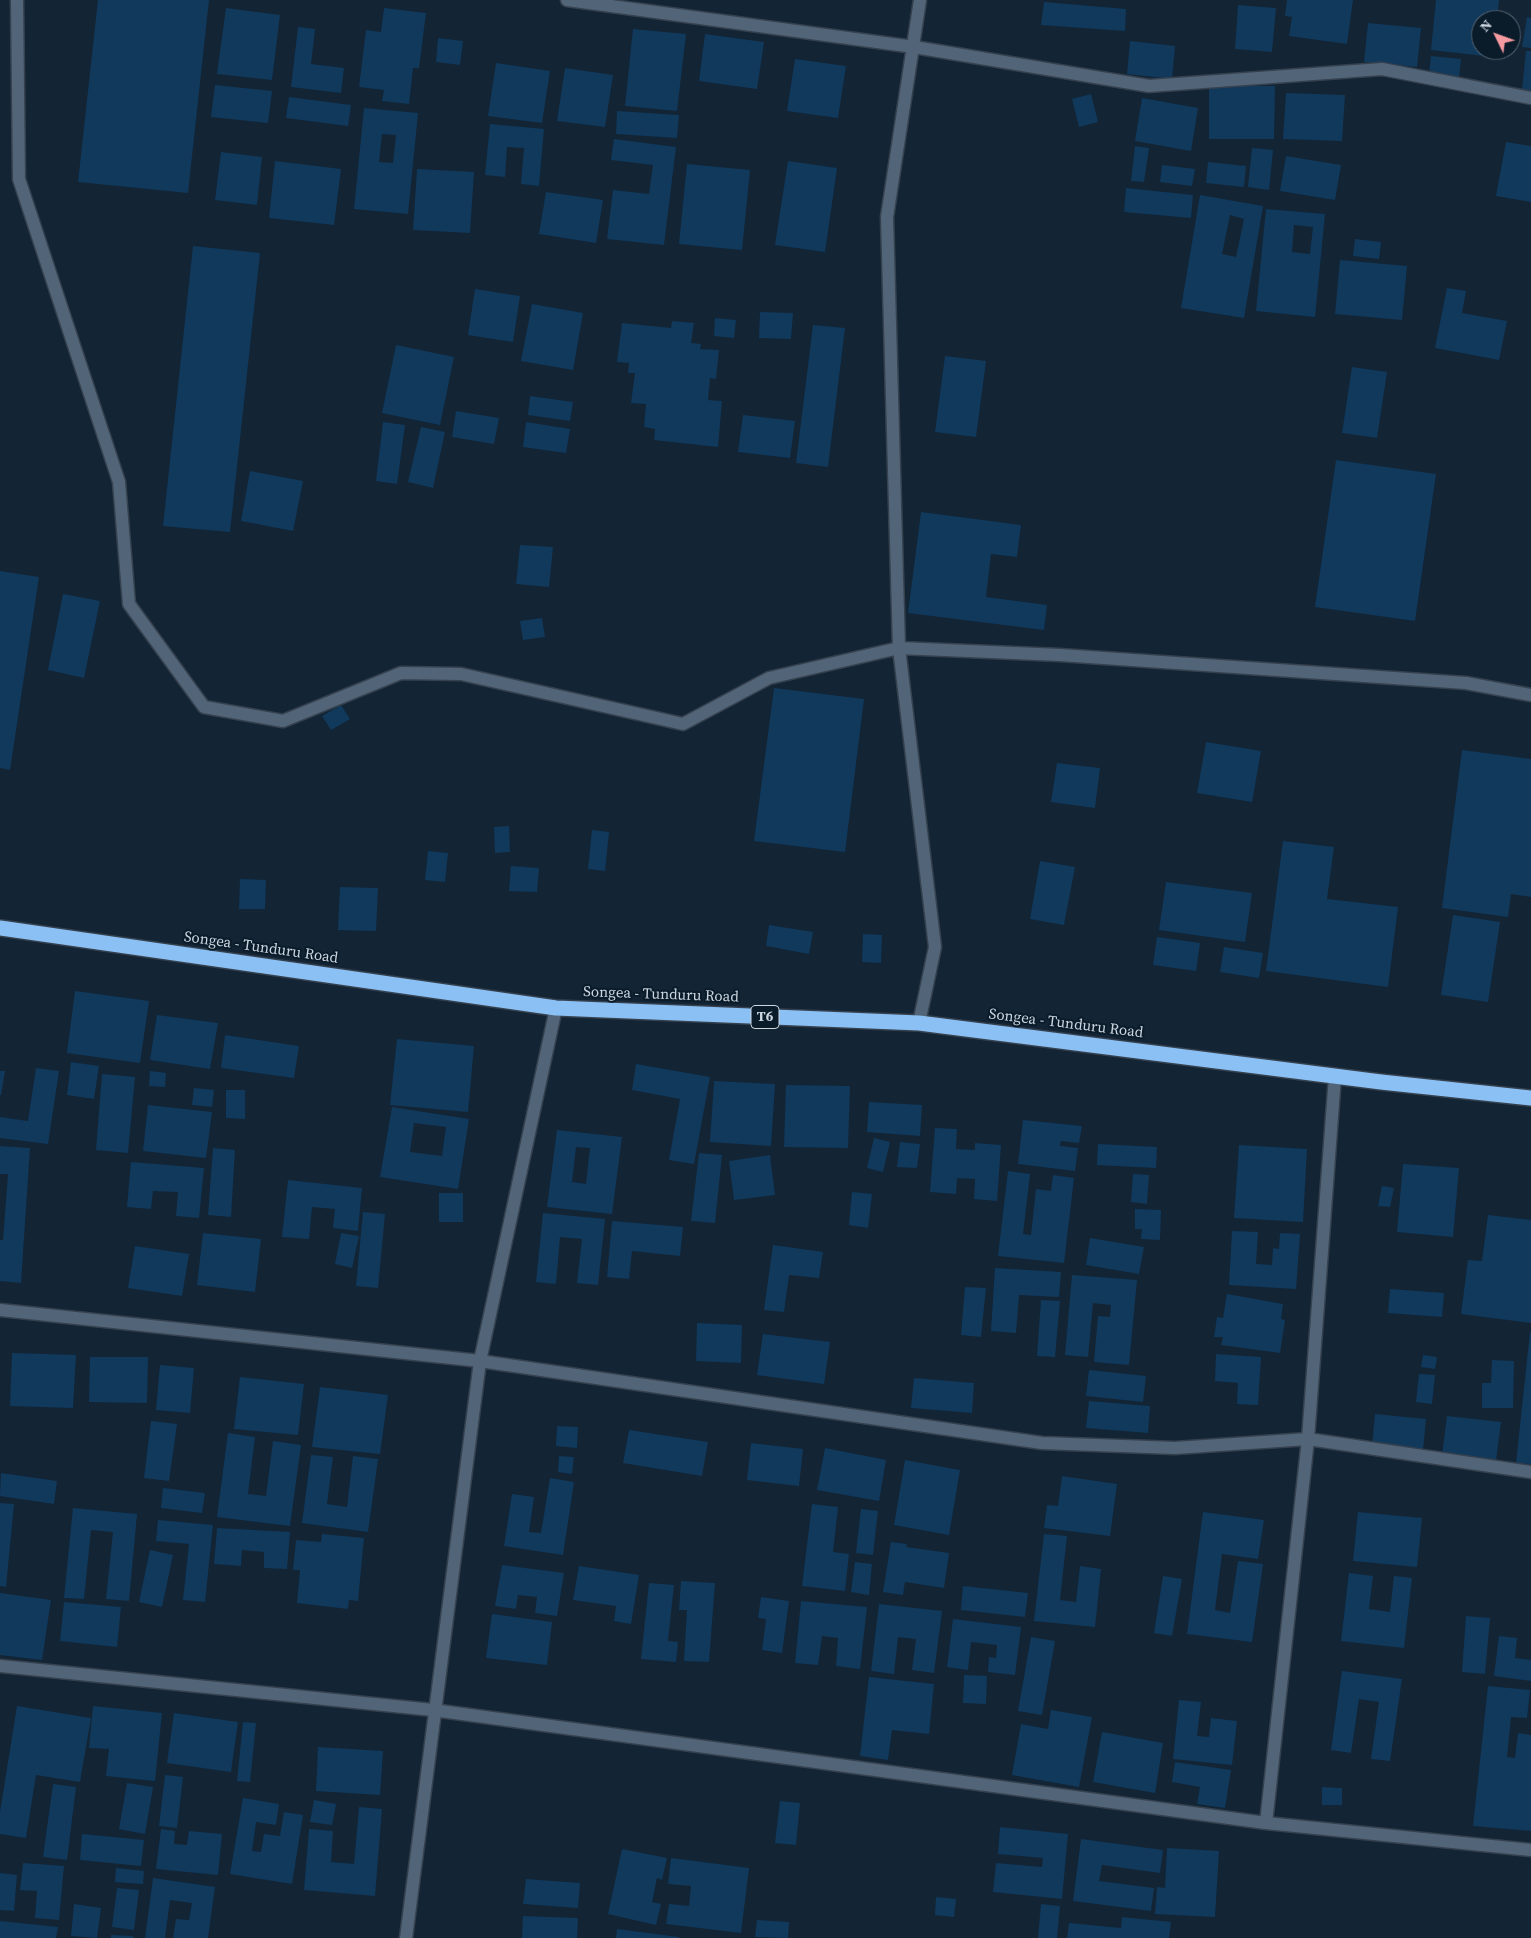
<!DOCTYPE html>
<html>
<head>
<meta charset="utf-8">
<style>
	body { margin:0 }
	#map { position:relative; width:1531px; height:1938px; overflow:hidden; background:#132434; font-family:"Source Serif 4",serif }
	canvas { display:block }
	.north { position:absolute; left:1471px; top:10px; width:50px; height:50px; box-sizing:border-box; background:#0a1b2a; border:1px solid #576673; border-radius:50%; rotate:312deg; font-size:14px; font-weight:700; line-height:20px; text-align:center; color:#cbd6e0 }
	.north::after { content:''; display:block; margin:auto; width:18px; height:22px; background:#f49aa0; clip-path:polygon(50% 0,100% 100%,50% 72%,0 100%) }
</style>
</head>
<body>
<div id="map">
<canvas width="1531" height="1938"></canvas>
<div class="north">N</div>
</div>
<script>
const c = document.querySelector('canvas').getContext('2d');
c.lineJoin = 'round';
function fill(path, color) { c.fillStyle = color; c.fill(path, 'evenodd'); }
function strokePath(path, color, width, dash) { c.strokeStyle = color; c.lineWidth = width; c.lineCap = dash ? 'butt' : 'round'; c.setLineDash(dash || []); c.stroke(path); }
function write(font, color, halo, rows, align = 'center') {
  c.font = font + ' "Source Serif 4",serif'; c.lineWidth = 4; c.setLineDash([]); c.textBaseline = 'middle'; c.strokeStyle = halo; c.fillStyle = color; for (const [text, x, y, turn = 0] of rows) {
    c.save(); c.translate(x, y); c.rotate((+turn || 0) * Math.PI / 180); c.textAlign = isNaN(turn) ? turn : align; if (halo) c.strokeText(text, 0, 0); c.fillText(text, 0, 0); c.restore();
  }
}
fill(new Path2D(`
	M98 0H209L188 193 78 182Z
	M1287 0H1353L1347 44 1289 36 1292 17 1285 16Z
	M1436 0H1499L1497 20H1481V50H1493V57L1431 50Z
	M1044 2 1126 9 1125 31 1041 25Z
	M1238 5 1276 8 1272 52 1235 49Z
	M226 8 280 15 272 80 217 74Z
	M384 8 426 13 419 68H413L409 104 382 101 384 90 359 87 366 30 381 32Z
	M1527 17 1531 18V48L1522 47Z
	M1368 23 1421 28 1417 67 1364 62Z
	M298 27 315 29 311 64 344 68 341 93 291 87Z
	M633 29 686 34 677 111 625 106Z
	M705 34 764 42 757 89 699 81Z
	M438 38 463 41 460 65 436 62Z
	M1130 41 1175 46 1172 79 1127 74Z
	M1526 51H1531V91L1522 90Z
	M1431 56 1461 59 1459 78 1429 74Z
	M795 59 846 66 838 118 787 111Z
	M496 63 550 71 542 123 488 116Z
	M565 68 613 75 605 127 557 121Z
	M215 85 272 91 268 123 211 117Z
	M1209 86H1275L1274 139H1209Z
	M1286 93 1345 95 1342 141 1283 139Z
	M1091 94 1098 122 1079 127 1072 99Z
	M289 97 351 105 348 126 286 118Z
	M1142 98 1198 108 1191 151 1135 141Z
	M364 108 418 113 408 214 354 209ZM382 134 396 135 393 163 379 162Z
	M617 111 679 115 677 138 616 134Z
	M490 124 544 129 539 186 521 184 524 148 507 147 505 177 485 175Z
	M614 139 676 147 664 245 607 239 613 190 649 194 653 165 611 160Z
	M1506 142 1531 146V202L1496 196Z
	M1135 146 1149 148 1144 182 1131 181Z
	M1252 148 1273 150 1269 190 1248 187Z
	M221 152 262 157 257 205 215 200Z
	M1286 156 1341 165 1335 200 1280 191Z
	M275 161 341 169 334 225 269 218Z
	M788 161 837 168 825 252 775 245Z
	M1208 162 1246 166 1244 187 1206 183Z
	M687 164 750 170 742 250 679 244Z
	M1162 165 1195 169 1192 186 1160 182Z
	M417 169 474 172 470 233 413 230Z
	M1126 188 1193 195 1191 218 1124 212Z
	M546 192 603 200 596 243 539 234Z
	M1200 195 1263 206 1244 318 1181 308ZM1230 215 1244 219 1236 257 1222 254Z
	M1266 209 1325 214 1315 317 1256 311ZM1294 225 1313 227 1310 254 1292 252Z
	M1355 239 1381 242 1379 259 1353 256Z
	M193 246 260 253 230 532 163 526Z
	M1340 260 1407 266 1402 320 1335 314Z
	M1447 288 1466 291 1462 313 1507 321 1499 360 1435 348Z
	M475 289 520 296 513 342 468 335Z
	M532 304 583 313 573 370 521 361Z
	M760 312 793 313 791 339 759 338Z
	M715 318 736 320 734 338 714 336Z
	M672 321 694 323 691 343 701 344 700 349 719 350 716 379 710 378 708 400 722 401 718 447 654 440 655 429 644 427 646 404 631 403 635 373H628L629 363 617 362 622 323 671 328Z
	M813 325 845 328 828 467 796 463Z
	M396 345 454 357 440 425 382 413Z
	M945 356 986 361 976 437 935 432Z
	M1352 367 1387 372 1377 438 1342 433Z
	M530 396 573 402 570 421 528 415Z
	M456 411 499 418 494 444 452 437Z
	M743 415 795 421 790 458 738 452Z
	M383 422 405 425 397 484 376 481Z
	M526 422 570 429 566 453 523 447Z
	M421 427 445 432 433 488 408 482Z
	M1336 460 1436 474 1415 621 1315 607Z
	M250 471 303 481 293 531 241 521Z
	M921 512 1021 525 1017 557 991 554 986 597 1047 605 1044 630 908 613Z
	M520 545 553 547 549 587 516 584Z
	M0 571 39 577 10 770 0 768Z
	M63 594 100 601 84 678 48 670Z
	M542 618 545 637 523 640 520 621Z
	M774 688 864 699 845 852 754 841Z
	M341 705 350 719 331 730 322 716Z
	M1206 742 1261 751 1252 802 1197 793Z
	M1462 750 1531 759V897L1511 894 1508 917 1442 908Z
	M1057 763 1100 768 1095 808 1051 802Z
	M509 826 510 852 495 853 494 827Z
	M592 830 609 832 605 871 588 869Z
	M1283 841 1334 847 1327 899 1398 907 1388 987 1266 971Z
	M428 851 448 853 445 882 425 880Z
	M1040 861 1075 867 1064 925 1030 919Z
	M511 866 539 868 537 892 509 891Z
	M240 879 266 880 265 909H239Z
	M1166 882 1252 893 1245 942 1159 930Z
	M340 887 378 888 376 931 338 930Z
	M1453 915 1500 922 1488 1002 1441 995Z
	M769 925 813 932 809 954 766 946Z
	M863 934 882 935 881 963 862 962Z
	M1157 937 1200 943 1196 971 1153 965Z
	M1224 947 1263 953 1259 978 1220 972Z
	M75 991 149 1001 140 1063 67 1053Z
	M157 1015 218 1023 210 1069 150 1060Z
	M225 1035 299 1046 294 1078 221 1068Z
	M397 1039 474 1046 468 1112 390 1105Z
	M71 1062 99 1066 94 1099 67 1095Z
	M636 1064 710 1077 694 1164 669 1160 680 1099 632 1090Z
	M36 1068 59 1071 48 1144 0 1138V1117L28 1121Z
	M0 1071H5L1 1095H0Z
	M150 1071 166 1073 165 1087 149 1086Z
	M102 1074 135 1077 128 1153 96 1150Z
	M714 1081 775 1084 771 1146 710 1142Z
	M786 1085 850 1086 848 1148 784 1147Z
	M194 1088 214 1090 212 1107 192 1105Z
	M226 1090H245V1119L226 1118Z
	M869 1102 922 1105 920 1136 867 1132Z
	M148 1105 212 1112 206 1158 143 1151Z
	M392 1107 469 1119 458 1189 380 1177ZM414 1123 446 1127 442 1156 410 1152Z
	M1023 1120 1082 1126 1079 1143 1061 1141 1060 1146 1078 1148 1075 1171 1018 1164Z
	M935 1128 957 1129 956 1149 975 1150V1143L1001 1145 997 1201 974 1199 975 1179 957 1178 956 1194 930 1192Z
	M557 1130 622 1137 612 1214 547 1207ZM576 1147 590 1148 586 1184 572 1182Z
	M874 1138 890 1142 883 1172 867 1168Z
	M900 1142 920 1144 917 1168 897 1167Z
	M1098 1144 1157 1147 1156 1168 1097 1165Z
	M1239 1145 1307 1149 1303 1222 1234 1218Z
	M0 1146 30 1148 21 1283 0 1281V1240H3L8 1174H0Z
	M213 1148 235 1150 231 1217 208 1215Z
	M699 1153 722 1155 715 1223 691 1221Z
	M770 1155 775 1195 734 1200 729 1161Z
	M131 1162 204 1168 199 1218 176 1216 178 1192 153 1191 151 1209 127 1207Z
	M1403 1164 1459 1168 1453 1237 1397 1232Z
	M1008 1171 1030 1174 1023 1234 1031 1235 1036 1189 1051 1191 1053 1175 1074 1178 1064 1263 998 1256Z
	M1133 1174 1149 1175 1147 1204 1131 1202Z
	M288 1180 362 1188 358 1231 333 1228 335 1209 312 1207 309 1239 282 1237Z
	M1382 1186 1394 1188 1390 1207 1378 1206Z
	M852 1192 872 1194 868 1228 849 1225Z
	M439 1193H463V1222H439Z
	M1135 1209 1161 1210 1160 1240 1141 1239 1142 1229H1135Z
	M363 1212 385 1214 378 1288 356 1286Z
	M543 1213 605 1219 598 1285 577 1283 582 1239 560 1237 556 1284 536 1282Z
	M1488 1215 1531 1220V1323L1461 1314 1468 1260 1482 1261Z
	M612 1221 683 1227 680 1256 632 1251 629 1279 607 1277Z
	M1232 1231 1258 1232 1256 1264 1272 1265 1273 1248 1279 1249 1280 1233 1300 1234 1296 1289 1229 1285Z
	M203 1233 261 1239 255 1292 197 1285Z
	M341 1233 359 1236 352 1268 335 1264Z
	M1090 1238 1144 1247 1139 1274 1086 1265Z
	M773 1245 823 1252 819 1278 789 1275 784 1312 764 1310Z
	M135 1246 189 1254 182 1296 128 1288Z
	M995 1268 1061 1272 1059 1297 1019 1295 1016 1333 991 1331Z
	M1072 1275 1137 1280 1129 1365 1094 1362 1098 1316 1110 1317 1111 1305 1093 1303 1088 1357 1065 1355Z
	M965 1287 986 1288 981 1337 961 1335Z
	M1390 1289 1444 1293 1442 1317 1388 1313Z
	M1227 1294 1283 1304 1281 1319 1285 1320 1280 1353 1221 1345 1223 1337H1214L1217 1317 1223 1318Z
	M1041 1300 1060 1301 1055 1357 1037 1356Z
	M697 1323 742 1325 741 1363 696 1361Z
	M1530 1332H1531V1464L1516 1463Z
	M763 1334 830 1342 824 1384 757 1375Z
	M12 1353 76 1355 73 1408 10 1406Z
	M1216 1354 1261 1357 1258 1405 1237 1404 1238 1383 1215 1381Z
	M1423 1355 1437 1357 1435 1369 1421 1367Z
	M90 1357H148L147 1403 89 1402Z
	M1492 1360 1514 1361 1513 1408H1482V1383H1491Z
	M160 1365 194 1368 190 1413 156 1410Z
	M1089 1370 1146 1376 1143 1402 1086 1396Z
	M1419 1374 1435 1375 1432 1404 1416 1402Z
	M240 1377 304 1384 298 1435 234 1429Z
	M914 1378 974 1383 972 1413 911 1408Z
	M320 1387 388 1395 380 1454 312 1447Z
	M1089 1401 1150 1406 1148 1433 1086 1428Z
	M1375 1414 1426 1419 1423 1450 1372 1445Z
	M1447 1416 1501 1422 1496 1461 1442 1455Z
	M151 1421 177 1424 169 1481 144 1478Z
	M557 1426 578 1427 577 1448 556 1446Z
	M629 1430 708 1442 702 1476 623 1463Z
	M228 1433 255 1437 248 1494 266 1496 273 1441 301 1445 290 1526 217 1517Z
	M751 1443 803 1449 799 1486 747 1480Z
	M825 1448 886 1460 879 1501 817 1490Z
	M311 1455 333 1457 327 1504 347 1507 353 1456 378 1459 368 1532 302 1523Z
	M559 1456 574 1457 572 1474 558 1472Z
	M905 1460 960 1470 949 1535 894 1525Z
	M1 1473 57 1481 54 1504 0 1496Z
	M1062 1476 1117 1484 1110 1536 1044 1528 1047 1505 1058 1506Z
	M550 1478 574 1482 563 1555 504 1546 512 1494 534 1497 529 1532 541 1533Z
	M163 1488 205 1493 202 1513 161 1508Z
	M0 1503 14 1504 6 1587 0 1586Z
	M812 1504 838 1507 833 1552 849 1554 845 1591 802 1586Z
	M73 1508 137 1514 129 1601 106 1599 113 1532 91 1530 84 1599 64 1598Z
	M861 1509 878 1511 873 1555 856 1553Z
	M1203 1512 1264 1520 1258 1559 1222 1554 1215 1610 1230 1613 1238 1561 1263 1564 1252 1642 1187 1634Z
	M1358 1512 1422 1518 1417 1567 1353 1561Z
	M158 1520 213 1525 205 1602 183 1600 189 1544 156 1541Z
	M217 1528 290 1532 287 1569 264 1568V1552L242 1550 241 1566 214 1564Z
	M322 1534 364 1538 358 1601 349 1600 348 1609 297 1603 300 1570H293L296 1540 321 1542Z
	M1044 1534 1067 1536 1060 1600 1076 1602 1080 1566 1101 1569 1095 1627 1034 1621Z
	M891 1542 907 1544 906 1547 949 1553 944 1588 905 1582 903 1595 883 1592Z
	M150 1550 173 1555 162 1607 139 1602Z
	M855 1562 872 1564 869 1595 851 1592Z
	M502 1565 564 1573 557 1616 535 1613 537 1597 518 1595 516 1609 495 1606Z
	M579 1566 639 1575 631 1624 614 1621 616 1606 573 1600Z
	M1349 1573 1373 1576 1369 1609 1390 1612 1394 1576 1412 1578 1404 1648 1341 1641Z
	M1163 1576 1182 1579 1172 1636 1154 1633Z
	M681 1581 715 1583 709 1662 684 1661 687 1610H679Z
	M649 1583 674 1585 668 1641 678 1642 676 1662 641 1659Z
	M963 1586 1028 1593 1025 1617 961 1610Z
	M0 1593 51 1600 42 1660 0 1655Z
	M761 1597 789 1601 782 1653 762 1650 766 1619 758 1618Z
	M801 1601 867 1607 860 1669 836 1666 838 1638 822 1636 818 1665 795 1663Z
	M64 1602 121 1607 117 1647 60 1641Z
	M879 1604 942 1611 934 1673 912 1670 916 1639 898 1637 894 1674 871 1671Z
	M492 1614 552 1622 547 1665 486 1658Z
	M1466 1616 1490 1618 1485 1674 1462 1672Z
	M953 1619 1021 1627 1015 1675 988 1672 989 1657 996 1658 997 1645 971 1642 968 1670 947 1667Z
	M1499 1636 1517 1638 1515 1658 1531 1660V1681L1494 1676Z
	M1031 1637 1055 1641 1042 1715 1018 1711Z
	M1342 1671 1402 1679 1390 1761 1371 1759 1379 1702 1359 1699 1351 1753 1331 1750Z
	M964 1675 987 1676 986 1704 963 1703Z
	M869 1677 934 1684 929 1734 892 1730 888 1760 860 1756Z
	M1488 1686 1530 1690 1527 1718 1511 1717 1507 1757 1515 1758 1518 1733 1531 1735V1831L1473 1826Z
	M1179 1700 1201 1702 1197 1736 1209 1737 1211 1718 1237 1721 1232 1765 1173 1759Z
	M17 1706 91 1718 80 1782 36 1775 26 1838 0 1834V1812Z
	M93 1706 162 1713 155 1781 106 1776 109 1749 89 1748Z
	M1051 1710 1092 1717 1079 1787 1012 1775 1021 1724 1048 1729Z
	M174 1713 238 1722 231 1772 167 1763Z
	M243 1722 256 1723 250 1782 237 1781Z
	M1102 1732 1163 1743 1155 1793 1093 1782Z
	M318 1747 383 1751 380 1795 316 1791Z
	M1175 1762 1231 1770 1225 1808 1197 1804 1200 1787 1172 1782Z
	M165 1775 183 1777 177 1828 159 1826Z
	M127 1783 153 1787 145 1834 119 1829Z
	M53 1784 76 1787 67 1860 43 1857Z
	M1322 1787 1342 1788V1805H1322Z
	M243 1798 279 1804 276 1825 256 1822 252 1851 261 1852 264 1834 280 1836 284 1812 303 1815 292 1884 230 1874Z
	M314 1800 336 1804 332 1825 310 1822Z
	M780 1801 800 1803 796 1845 775 1843Z
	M359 1807 382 1809 375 1896 304 1890 309 1829 333 1831 331 1862 354 1864Z
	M1000 1827 1068 1834 1062 1899 993 1892 996 1863 1042 1867 1043 1858 998 1854Z
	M161 1829 175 1831 174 1844 187 1845 189 1831 222 1834 218 1875 156 1869Z
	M82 1834 144 1840 141 1866 80 1860Z
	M1081 1839 1163 1850 1160 1873 1102 1865 1099 1881 1154 1888 1151 1911 1073 1901Z
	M1167 1848 1219 1851 1215 1917 1155 1914 1157 1887 1165 1888Z
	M622 1849 667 1858 662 1880 657 1878 652 1902 661 1904 656 1925 608 1914Z
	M671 1858 749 1868 741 1933 666 1924 669 1904 689 1906 691 1886 668 1884Z
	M23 1863 64 1866 59 1920 35 1918 37 1891 20 1890Z
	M116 1868 144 1871 143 1884 115 1882Z
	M0 1873 17 1875 14 1911 0 1910Z
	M153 1878 215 1887 208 1938H173L176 1919 189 1920 192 1903 170 1900 165 1938H145Z
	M526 1879 580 1883 578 1908 523 1904Z
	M117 1888 139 1890 134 1930 112 1927Z
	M936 1897 956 1899 954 1917 935 1915Z
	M74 1904 101 1908 97 1938 71 1936Z
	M1041 1904 1060 1906 1057 1938H1038Z
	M523 1916 578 1918 577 1938H522Z
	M1122 1917 1171 1922 1169 1938H1067L1069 1923 1121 1928Z
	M757 1920 789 1922 788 1938 755 1937Z
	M0 1921 58 1927 56 1938H0Z
	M617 1929 679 1937V1938H616Z
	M111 1935 133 1936V1938H111Z`), '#10395c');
const minor = new Path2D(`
	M17 0 19 179 119 482 129 604 204 707 283 721 401 673 461 674 683 724 769 678 899 648 1060 655 1466 683 1531 695
	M567 0 914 47 1149 86 1382 69 1531 98
	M919 1023 935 947 899 648 887 217 920 0
	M0 1310 480 1361 1042 1443 1175 1448 1308 1439 1531 1472
	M0 1666 433 1710 1266 1823 1531 1850
	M1266 1823 1308 1439 1335 1076
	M406 1938 480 1361 556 1008`);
const highway = new Path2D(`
	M0 928 556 1008 919 1023 1381 1082 1531 1098`);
strokePath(minor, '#36414f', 15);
strokePath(highway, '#36414f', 18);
strokePath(minor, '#526578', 12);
strokePath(highway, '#8ac0f3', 15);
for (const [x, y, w] of [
	[765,1017,28]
]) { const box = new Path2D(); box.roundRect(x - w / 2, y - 11.5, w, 23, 4); c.fillStyle = '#0a1b2a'; c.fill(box); strokePath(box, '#cbd6e0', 1); }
write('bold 14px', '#cbd6e0', null, [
	["T6",765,1017]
]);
write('15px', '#cbd6e0', '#0a1b2a', [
	["Songea - Tunduru Road",261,948,8],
	["Songea - Tunduru Road",661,995,2],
	["Songea - Tunduru Road",1066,1024,7]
]);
</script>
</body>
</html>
